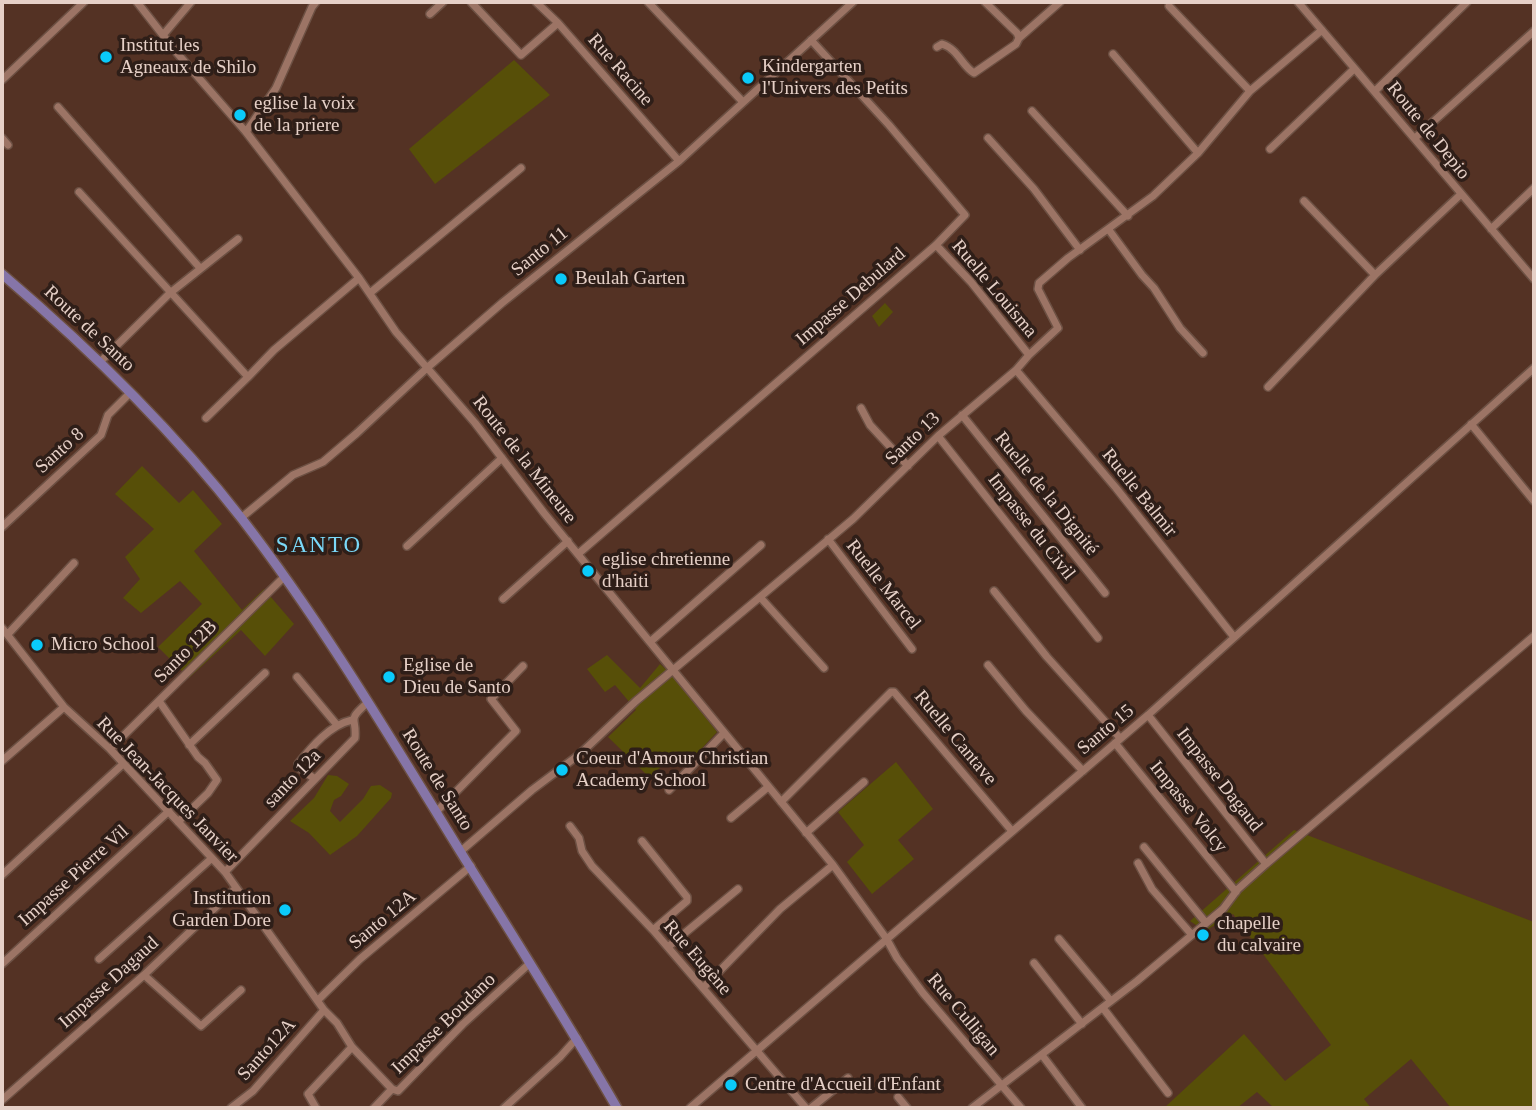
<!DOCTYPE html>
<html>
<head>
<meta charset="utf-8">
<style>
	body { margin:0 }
	#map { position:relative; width:1536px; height:1110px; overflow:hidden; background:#543224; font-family:Georgia,serif }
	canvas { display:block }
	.frame { position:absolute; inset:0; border:4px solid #e6d0c7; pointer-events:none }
</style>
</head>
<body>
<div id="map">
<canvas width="1536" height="1110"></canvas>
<div class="frame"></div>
</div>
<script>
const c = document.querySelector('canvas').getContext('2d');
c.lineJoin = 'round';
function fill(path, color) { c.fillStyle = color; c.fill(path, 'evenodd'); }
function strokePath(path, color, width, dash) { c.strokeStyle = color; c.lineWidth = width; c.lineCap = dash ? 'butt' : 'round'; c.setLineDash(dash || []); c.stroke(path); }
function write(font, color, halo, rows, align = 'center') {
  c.font = font + ' Georgia,serif'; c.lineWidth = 7; c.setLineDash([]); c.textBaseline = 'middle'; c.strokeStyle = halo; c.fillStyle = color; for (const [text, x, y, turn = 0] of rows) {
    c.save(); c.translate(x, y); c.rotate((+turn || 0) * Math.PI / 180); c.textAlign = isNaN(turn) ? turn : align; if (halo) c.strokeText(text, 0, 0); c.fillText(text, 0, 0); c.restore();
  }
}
fill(new Path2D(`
	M514 60 550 95 435 184 409 149Z
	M885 303 893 312 879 327 872 316Z
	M142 466 179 503 193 490 222 524 194 551 242 610 264 589 294 624 265 656 241 630 189 678 158 647 202 604 180 581 141 613 123 598 140 579 125 557 154 529 115 494Z
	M607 655 640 688 660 664 673 676 717 732 689 762 676 751 650 778 608 737 636 710 615 685 605 692 587 669Z
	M896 762 933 809 898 840 914 859 872 894 847 862 864 845 838 812Z
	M328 775 337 776 349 784 341 796 334 800 330 811 340 822 363 799 371 786 380 785 392 793 391 798 357 836 330 855 309 833 290 821 314 798Z
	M1294 830 1534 922V1108H1451L1411 1059 1364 1099 1371 1108H1274L1257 1092 1237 1108H1164L1244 1034 1285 1081 1331 1045 1233 914 1205 931 1190 921Z`), '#574f08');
const minor = new Path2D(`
	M137 2 177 53 246 132 359 278 396 332 475 423 544 513 833 865 886 938 897 958 923 993 1021 1108
	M471 2 521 55 558 23
	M536 2 558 23 679 161
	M648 2 742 101
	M1298 2 1534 279
	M1169 6 1250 91
	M430 14 443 2
	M163 35 191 2
	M1019 38 1060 2
	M937 47 942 44C958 49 962 66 974 73L1016 44 1019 38 1017 33 985 2
	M1113 54 1198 153
	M2 80 84 2
	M1375 91 1467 2
	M58 107 200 268
	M1032 111 1128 216
	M246 132 276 88 312 7 316 2
	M2 138 8 145
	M988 138 1034 189 1080 250
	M1415 138 1534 31
	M1270 149 1354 69
	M79 192 248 377 274 350 359 278
	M1304 201 1375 275
	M1491 229 1534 188
	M1109 230 1142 275 1154 288 1180 328 1203 353
	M936 245 971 282 1029 355
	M370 293 521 168
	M100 362 170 293 238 239
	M1016 370 1116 488 1234 637
	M1268 387 1375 275 1460 195
	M861 408 870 425 908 466
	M962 415 1105 593
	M206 418 248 377
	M1471 424 1534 501
	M938 436 1098 638
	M241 518 293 475 323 462 357 433 428 367 502 303 679 161 853 2
	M2 527 101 435 108 415 130 393
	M828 539 912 649
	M407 546 502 458
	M578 554 936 245 965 215 889 125 811 40
	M994 591 1047 657 1120 738
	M760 597 824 668
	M503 599 568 541
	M2 628 64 707 110 749 225 872 324 1010 337 1023 352 1047 392 1089 398 1091 463 1024 529 964
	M8 634 74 563
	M650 642 761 545
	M988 665 1026 711 1083 771
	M297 677 337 725
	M159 701 198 757 205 763 217 780 208 793 178 822
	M1148 715 1266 864
	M1115 743 1236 892
	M189 745 265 673
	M110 749 284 577
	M2 761 64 707
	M315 779 299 768 298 764C312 746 330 725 352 720
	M669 790 724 733
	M781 802 891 692H894L1012 831
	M437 811 516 731 491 699 523 666
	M731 818 768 787
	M570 826 579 838 582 851 592 866 653 930 806 1108
	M806 833 864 782
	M642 841 687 897V901L653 930
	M1144 847 1206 923
	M461 851 532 790 580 754 636 701 853 519 938 436 1016 370 1029 355 1058 328 1038 289 1039 283 1068 258 1153 196 1198 153 1250 91 1322 30
	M1138 863 1152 889 1192 935
	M225 872 355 738C357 716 346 722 367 703
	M2 875 123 764
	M1059 939 1111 1001
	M668 947 738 889
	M99 959 212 858
	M1034 963 1082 1024
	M2 964 169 811
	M144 975 201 1026 241 990
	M703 988 780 909 833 865
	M318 1000 360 959 471 866
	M1103 1008 1168 1093
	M1042 1055 1082 1108
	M898 1097 907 1108
	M2 1100 144 975 236 888
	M231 1108 253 1091 324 1010
	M316 1108 308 1094 352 1047
	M374 1108 392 1089
	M504 1108 560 1057 577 1038
	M690 1108 1148 715 1534 368
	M811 1108 848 1078
	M972 1108 1137 981 1223 909 1238 889 1266 864 1534 636`);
const major = new Path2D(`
	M2 274C89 348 172 429 242 519 323 624 391 739 460 851 513 936 567 1021 617 1108`);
strokePath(minor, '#6c5043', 10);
strokePath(major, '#6c5043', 12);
strokePath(minor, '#9c7465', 7);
strokePath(major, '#8675a8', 9);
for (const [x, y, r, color] of [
	[106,57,7,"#0acafa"],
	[748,78,7,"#0acafa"],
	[240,115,7,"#0acafa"],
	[561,279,7,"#0acafa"],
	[588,571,7,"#0acafa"],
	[37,645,7,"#0acafa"],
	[389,677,7,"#0acafa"],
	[562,770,7,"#0acafa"],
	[285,910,7,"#0acafa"],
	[1203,935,7,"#0acafa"],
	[731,1085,7,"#0acafa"]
]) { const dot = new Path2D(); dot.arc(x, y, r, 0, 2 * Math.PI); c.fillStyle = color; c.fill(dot); strokePath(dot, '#2e1e18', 2.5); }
write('19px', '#e6d0c7', '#2e1e18', [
	["Institut les",120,46],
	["Agneaux de Shilo",120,68],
	["Kindergarten",762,67],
	["l'Univers des Petits",762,89],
	["eglise la voix",254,104],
	["de la priere",254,126],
	["Beulah Garten",575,279],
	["eglise chretienne",602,560],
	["d'haiti",602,582],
	["Micro School",51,645],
	["Eglise de",403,666],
	["Dieu de Santo",403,688],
	["Coeur d'Amour Christian",576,759],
	["Academy School",576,781],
	["Institution",271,899,"right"],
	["Garden Dore",271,921,"right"],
	["chapelle",1217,924],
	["du calvaire",1217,946],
	["Centre d'Accueil d'Enfant",745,1085]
], 'left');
write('19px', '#e6d0c7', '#2e1e18', [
	["Rue Racine",620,70,49],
	["Route de Depio",1428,131,51],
	["Santo 11",540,252,-39],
	["Ruelle Louisma",994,289,50],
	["Impasse Debulard",851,297,-41],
	["Route de Santo",89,329,43],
	["Santo 13",913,439,-44],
	["Santo 8",60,451,-42],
	["Route de la Mineure",524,460,52],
	["Ruelle Balmir",1139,493,51],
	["Ruelle de la Dignité",1046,494,51],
	["Impasse du Civil",1031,527,52],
	["Ruelle Marcel",883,585,52],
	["Santo 12B",186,652,-45],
	["Santo 15",1106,730,-40],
	["Ruelle Cantave",955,738,50],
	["santo 12a",293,779,-46],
	["Route de Santo",437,780,58],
	["Impasse Dagaud",1219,780,52],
	["Rue Jean-Jacques Janvier",167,790,46],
	["Impasse Volcy",1188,807,51],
	["Impasse Pierre Vil",74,876,-42],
	["Santo 12A",383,920,-40],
	["Rue Eugène",697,958,49],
	["Impasse Dagaud",109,983,-42],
	["Rue Culligan",963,1015,50],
	["Impasse Boudano",444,1024,-44],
	["Santo12A",267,1050,-48]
]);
c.letterSpacing = '2px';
write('23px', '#7ad8f8', '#2e1e18', [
	["SANTO",319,546]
]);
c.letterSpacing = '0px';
</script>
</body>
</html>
